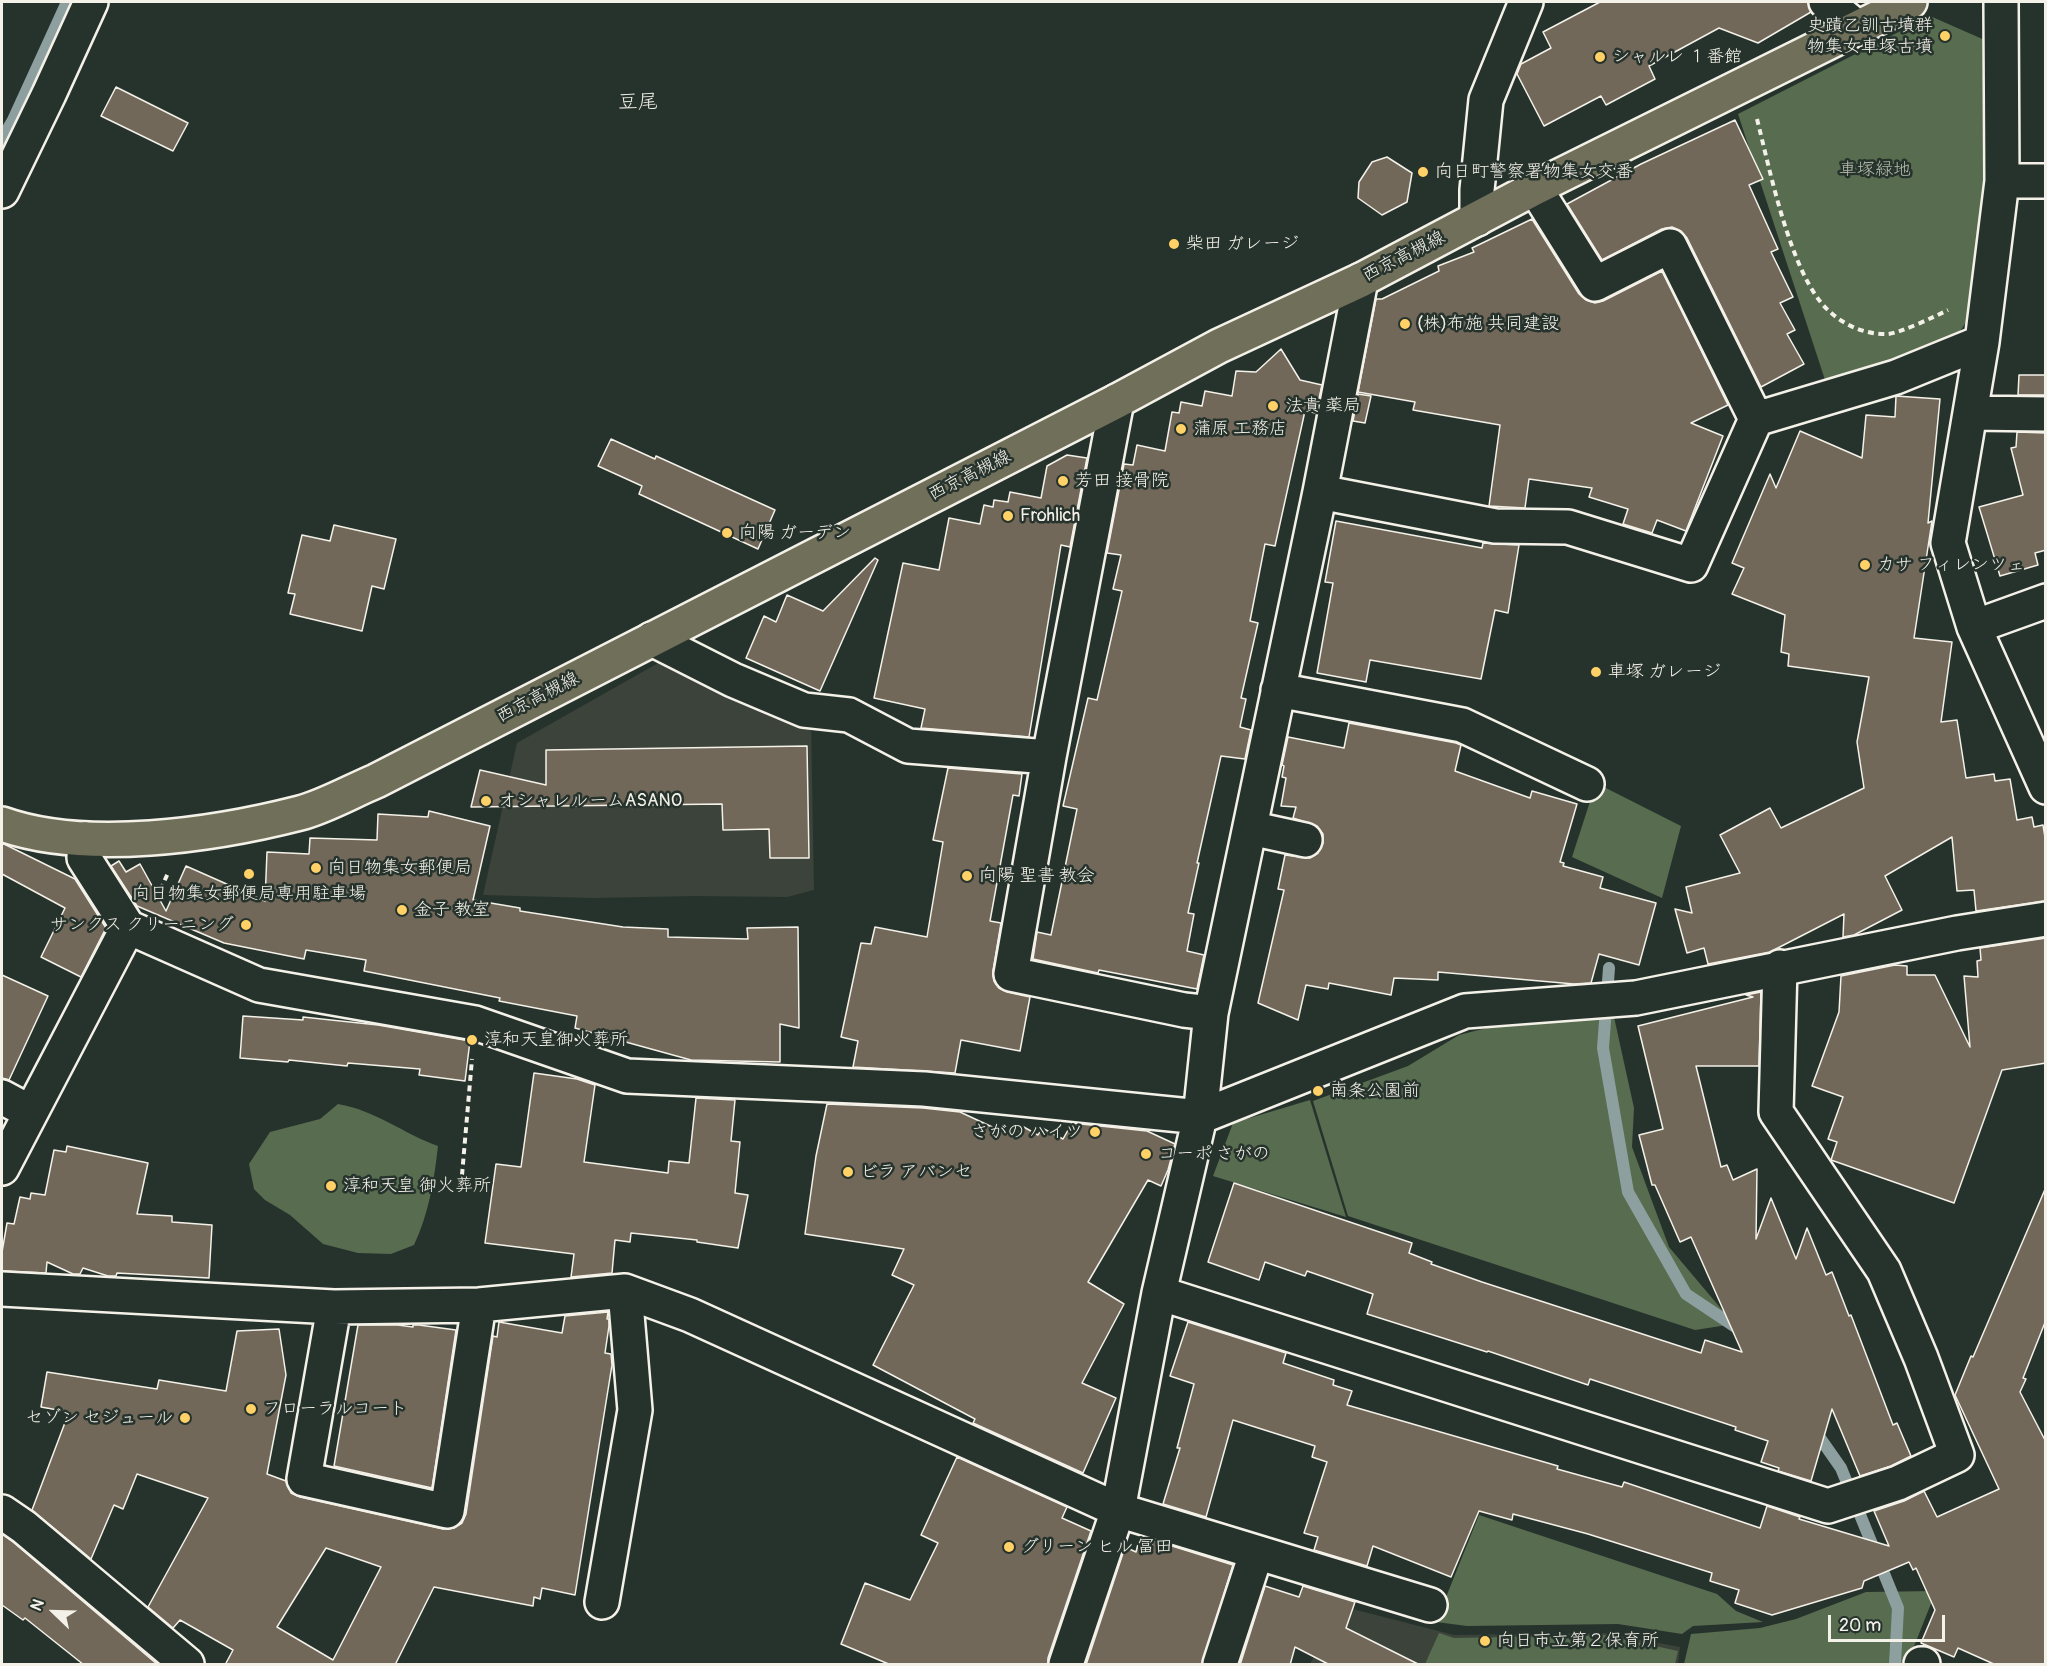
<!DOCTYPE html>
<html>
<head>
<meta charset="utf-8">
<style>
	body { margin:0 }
	#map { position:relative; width:2047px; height:1666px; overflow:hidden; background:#26332d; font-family:Pangolin,sans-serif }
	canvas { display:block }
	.frame { position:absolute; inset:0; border:3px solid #f4f1e8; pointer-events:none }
	.north { position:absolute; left:24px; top:1582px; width:60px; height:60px; -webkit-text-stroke:4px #26332d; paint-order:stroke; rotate:293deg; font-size:16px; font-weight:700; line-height:24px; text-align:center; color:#f4f1e8 }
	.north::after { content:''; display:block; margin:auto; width:21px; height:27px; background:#f4f1e8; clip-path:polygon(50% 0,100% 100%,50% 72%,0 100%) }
	.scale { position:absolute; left:1828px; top:1615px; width:117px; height:27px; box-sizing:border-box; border:3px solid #f4f1e8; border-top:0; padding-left:8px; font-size:18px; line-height:21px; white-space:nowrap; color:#f4f1e8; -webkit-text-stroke:4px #26332d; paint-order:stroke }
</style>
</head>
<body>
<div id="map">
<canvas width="2047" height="1666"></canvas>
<div class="frame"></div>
<div class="north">N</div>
<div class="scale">20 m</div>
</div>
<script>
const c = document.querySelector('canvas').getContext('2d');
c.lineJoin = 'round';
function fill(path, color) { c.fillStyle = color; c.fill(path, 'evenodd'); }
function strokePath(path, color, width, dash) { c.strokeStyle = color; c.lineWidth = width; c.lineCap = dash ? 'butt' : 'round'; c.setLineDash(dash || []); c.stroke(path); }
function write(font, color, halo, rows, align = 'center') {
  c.font = font + ' Pangolin,"Klee One",sans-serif'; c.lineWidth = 5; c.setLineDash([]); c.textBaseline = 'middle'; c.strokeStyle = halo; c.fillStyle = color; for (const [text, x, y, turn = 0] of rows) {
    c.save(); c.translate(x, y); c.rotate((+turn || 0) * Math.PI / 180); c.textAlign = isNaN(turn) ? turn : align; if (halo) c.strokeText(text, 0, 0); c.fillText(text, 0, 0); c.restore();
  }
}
fill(new Path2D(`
	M667 658 811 721 814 890 787 897 694 896 593 898 483 895 517 743Z
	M1341 1606 1454 1635 1605 1633 1680 1647 1678 1664H1310Z`), '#3c433a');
fill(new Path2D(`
	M1930 16 1987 41 1986 198 1974 310 1955 339 1827 386 1738 114Z
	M1596 783 1681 826 1662 898 1572 857Z
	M1614 1017 1634 1108 1632 1147 1669 1247 1734 1324 1695 1330 1348 1216 1313 1101 1408 1066 1459 1035 1514 1021Z
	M1310 1100 1346 1217 1213 1176 1233 1123Z
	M338 1104C377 1111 402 1133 438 1146 434 1181 429 1213 414 1245L391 1254 358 1253 323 1244 290 1215 265 1200 254 1189 249 1164 270 1132 320 1119Z
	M1479 1515 1717 1594 1736 1611 1763 1622 1693 1626 1682 1634 1618 1624 1467 1626 1436 1622Z
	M1936 1591 1907 1664H1684L1691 1634 1760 1628 1796 1619 1866 1592Z
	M1439 1633 1454 1638 1605 1635 1678 1651 1675 1664H1425Z`), '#586c4f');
strokePath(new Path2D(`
	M2 139 13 120 67 2
	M1609 968 1603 1048 1628 1192 1686 1294 1743 1332
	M1813 1428 1841 1468 1898 1608 1895 1664`), '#8d9f9f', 12);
const building = new Path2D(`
	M1600 2H1808L1811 12 1758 43 1719 28 1649 66 1655 79 1606 105 1601 96 1544 126 1517 74 1521 64 1551 48 1543 32Z
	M116 87 188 123 173 151 101 116Z
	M1735 120 1763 179 1749 185 1778 249 1771 252 1793 297 1780 303 1795 330 1787 334 1804 364 1761 387 1687 238 1681 231 1672 227 1662 229 1602 260 1567 204 1641 164Z
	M1387 157 1412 173 1407 202 1382 215 1358 198 1359 182 1372 162Z
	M1532 219 1579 294 1586 300 1595 303 1603 301 1662 271 1728 405 1691 423 1723 436 1686 531 1657 520 1652 533 1623 524 1628 509 1589 497 1592 488 1529 479 1525 508 1489 506 1500 425 1413 410 1415 402 1358 392 1376 299H1382L1439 271 1438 266 1474 252 1472 248Z
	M1281 349 1300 380 1322 385 1316 413 1305 411 1275 546 1265 544 1250 621 1258 623 1241 698 1246 699 1240 727 1251 730 1245 759 1221 756 1197 863H1199L1188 913 1194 914 1187 951 1204 955 1197 989 1099 970 1098 973 1033 959 1037 932 1051 935 1077 809 1063 806 1088 698 1097 700 1122 591 1113 589 1121 555 1107 553 1124 464 1133 465 1137 445 1165 451 1172 412 1179 413 1181 402 1202 406 1205 391 1232 396 1236 371 1256 372Z
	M2019 375H2046V395H2018Z
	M1358 394 1371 396 1365 423 1353 421Z
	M1896 396 1940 399 1928 523 1932 521 1914 638 1952 642 1941 722 1957 720 1966 778 1994 774 1995 781 2010 779 2017 820 2032 817 2034 827 2043 825 2046 844V901L1976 911 1974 890 1957 891 1952 837 1885 876 1902 910 1854 935 1843 937 1844 914 1770 952 1708 964 1704 948 1687 953 1675 909 1692 913 1686 887 1740 873 1720 835 1770 808 1781 828 1864 788 1857 742 1869 677 1788 666 1789 654 1781 652 1785 615 1732 594 1744 568 1732 563 1770 474 1776 488 1800 431 1862 458 1866 415 1895 417Z
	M2017 432 2046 433V550L2035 553 2038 565 2000 576 1979 507 2023 495 2011 448 2016 447Z
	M611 439 655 459 656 456 775 510 758 549 639 494 642 486 598 466Z
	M1067 455 1087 458 1070 547 1061 545 1029 737 921 728 925 709 874 698 903 563 939 570 949 518 980 524 984 505 993 507 994 500 1008 502 1010 492 1041 498 1047 466Z
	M1336 521 1482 548 1483 543 1519 545 1508 613 1495 610 1481 679 1370 660 1366 682 1317 673 1333 583 1325 582Z
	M334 525 396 539 384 589 372 586 362 631 290 614 295 594 288 593 302 535 330 541Z
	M875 558 878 560 820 691 746 658 764 616 776 622 787 595 823 611Z
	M1349 723 1456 743 1461 745 1455 771 1530 798 1532 791 1577 804 1560 862 1564 863 1563 866 1603 877 1600 888 1656 903 1639 965 1599 954 1591 983 1574 984 1438 972V980L1394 978 1391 995 1329 983 1328 989 1306 985 1298 1020 1258 1003 1284 890 1278 889 1285 855 1310 858 1318 853 1323 843V834L1317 826 1293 818 1296 807 1281 806 1286 778 1282 777 1284 766 1282 765 1288 737 1344 748Z
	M807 746 809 858H770L769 829 723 830 722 804 471 807 480 770 546 785V750Z
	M948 768 1022 774 1019 796 1013 795 990 921 1001 923 993 971 994 981 999 988 1007 992 1030 997 1020 1051 961 1040 955 1073 853 1067 858 1041 841 1037 861 943 871 944 875 927 927 937 943 842 933 840Z
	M429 811 490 826 473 900 520 908V911L623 927 668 929V937L748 939 747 928 798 927 799 1028 780 1024V1062L691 1060 575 1028 577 1016 499 1001 500 998 364 971 366 960 306 950 304 959 224 943 137 906 111 866 119 861 126 872 140 864 166 911 186 866 265 901 267 852 309 854 310 838 377 840 378 814 428 817Z
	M2 843 75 879 106 928 81 977 41 957 65 908 2 874Z
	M2046 938V1063L2002 1070 1954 1203 1831 1160 1837 1142 1828 1139 1843 1097 1812 1086 1839 1012 1841 976 1895 965 1907 966V975H1935L1970 1047 1964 976 1978 977 1977 961 1981 960 1980 948Z
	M2 975 48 996 9 1080 2 1078Z
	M1761 992 1759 1066H1696L1721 1167 1727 1165 1733 1180 1757 1169 1756 1239 1771 1198 1796 1259 1807 1228 1826 1275 1832 1272 1849 1316 1851 1315 1893 1425 1897 1423 1911 1456 1891 1466 1860 1476 1832 1409 1811 1481 1778 1471 1779 1468 1761 1462 1768 1441 1735 1430 1736 1427 1590 1379 1588 1385 1488 1351 1487 1352 1367 1314 1373 1294 1307 1271 1305 1276 1265 1262 1259 1280 1208 1262 1234 1183 1412 1243 1409 1253 1432 1262 1431 1264 1482 1282 1701 1353 1705 1340 1742 1352 1691 1237 1680 1242 1655 1185H1652L1639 1135 1663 1129 1638 1026 1753 997 1746 995Z
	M243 1016 303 1020V1017L378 1025 470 1041 465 1081 419 1075 420 1069 348 1063 347 1066 289 1060 288 1062 240 1058Z
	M534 1073 577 1079 595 1085 584 1162 668 1173 669 1161 689 1163 696 1098 735 1100 731 1141 740 1142 735 1193 748 1195 738 1248 697 1242V1240L631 1233 630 1242 615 1240 612 1273 571 1277 574 1254 485 1243 496 1164 521 1167Z
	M827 1104 923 1108 960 1112 1016 1138 1022 1126 1038 1135 1042 1128 1063 1139 1072 1123 1147 1131 1175 1144 1168 1170 1161 1186 1148 1180 1088 1282 1124 1304 1082 1383 1116 1398 1083 1473 973 1423 975 1419 873 1365 914 1285 892 1275 904 1249 805 1234 816 1156Z
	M67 1146 148 1163 137 1214 172 1216V1222L212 1225 209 1278 117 1273 116 1276H108L83 1268 80 1274H73L47 1262 46 1273 2 1271V1252L7 1223 14 1224 20 1197 30 1199 31 1193 45 1195 54 1150 66 1152Z
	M2046 1187V1320L2023 1378 2026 1379 2020 1392 2046 1442V1665H1996L1958 1648 1954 1657 1921 1643 1935 1610 1916 1568 1913 1570 1909 1562 1864 1581 1862 1588 1772 1615 1735 1603 1739 1590 1710 1581 1712 1573 1588 1534 1513 1514 1512 1520 1479 1511 1451 1577 1373 1546 1367 1566 1314 1550 1318 1537 1304 1533 1327 1462 1312 1457 1315 1446 1233 1420 1206 1517 1163 1504 1180 1448H1177L1194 1384 1170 1376 1188 1322 1286 1353 1283 1363 1334 1380 1333 1385 1352 1391 1347 1405 1558 1466 1557 1469 1622 1487 1624 1482 1760 1528 1767 1506 1800 1517 1799 1519 1889 1546 1874 1511 1904 1501 1924 1491 1937 1517 1999 1489 1955 1395 1971 1356 1973 1357Z
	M608 1312 607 1319H609V1326L605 1353 611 1354 612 1365 575 1595 542 1588 540 1599 534 1597 533 1606 434 1587 395 1665H225L233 1650 180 1620 173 1628 148 1607 208 1498 137 1474 123 1509 114 1505 91 1559 32 1510 69 1412 41 1407 47 1372 157 1389 159 1380 226 1391 237 1331 279 1329 286 1375 267 1474 286 1481 291 1493 300 1497 443 1529 454 1528 462 1523 466 1514 493 1336 497 1337 499 1322 562 1333 565 1316ZM326 1548 381 1567 333 1660 277 1627Z
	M358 1325H398L413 1327V1325H419L456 1330 432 1488 334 1466Z
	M957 1457 1067 1507 1062 1518 1091 1531 1048 1658V1665H891L841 1644 865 1583 910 1600 938 1543 921 1535Z
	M2 1534 13 1542 158 1665H84L25 1618 23 1620 2 1605Z
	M1153 1540 1233 1565 1202 1665H1086L1125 1547 1136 1552 1138 1544 1151 1548Z
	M1265 1586 1299 1597 1303 1586 1355 1602 1346 1628 1420 1665H1330L1295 1647 1290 1665H1240Z`);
fill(building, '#71685a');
strokePath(building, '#f4f1e8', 1.5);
const minor = new Path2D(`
	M1826 2 1858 28
	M2001 2 2002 181 1982 342 1948 543 1974 627 2046 787
	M2002 181H2046
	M2 191 49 94 91 2
	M1477 219V190L1486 100 1526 2
	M1117 401 1049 757 1011 974 1184 1010 1211 1013
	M1970 413 2046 414
	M1756 419 1896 377 1982 342
	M1320 492 1495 526 1568 527 1691 565 1756 419 1670 246 1595 284 1535 188
	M1974 627 2046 601
	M652 639 733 680 804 710 849 715 908 746 1049 757
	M1278 690 1462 725 1587 784
	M1250 828 1305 840
	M85 839 84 858 128 927 259 985 475 1023 627 1076 924 1089 1200 1117 1465 1011 1636 998 1957 933 2046 919
	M2 1097 30 1112
	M2 1168 128 927
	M2 1289 334 1307 479 1305 625 1291 690 1315 1118 1510 1430 1605
	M1159 1293 1828 1506 1898 1483 1957 1455 1921 1358 1884 1271 1776 1112 1780 967
	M334 1307 304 1479 447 1511 479 1305
	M2 1512 24 1527 187 1664
	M602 1602 635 1410 625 1291
	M1066 1664 1118 1510 1159 1293 1200 1117 1211 1013 1320 492 1361 280
	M1220 1664 1256 1554
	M1921 1664H1923`);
const major = new Path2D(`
	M2 824C86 854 214 835 300 813 324 807 352 791 376 781L1117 401 1219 346 1361 280 1535 188 1910 2`);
strokePath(minor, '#f4f1e8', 38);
strokePath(major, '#f4f1e8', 38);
strokePath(new Path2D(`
	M1757 119C1770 170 1791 277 1829 311 1845 326 1867 335 1888 334 1900 333 1936 316 1948 310
	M154 898 159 893 168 873
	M462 1175 472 1059`), '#f4f1e8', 4, [6, 4.5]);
strokePath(minor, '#26332d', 33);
strokePath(major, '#706f59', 33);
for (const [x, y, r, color] of [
	[1945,36,6,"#ffd166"],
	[1600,57,6,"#ffd166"],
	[1423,172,6,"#ffd166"],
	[1174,244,6,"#ffd166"],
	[1405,324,6,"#ffd166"],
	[1273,406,6,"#ffd166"],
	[1181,429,6,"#ffd166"],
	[1063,481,6,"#ffd166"],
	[1008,516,6,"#ffd166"],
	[727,533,6,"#ffd166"],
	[1865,565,6,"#ffd166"],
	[1596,672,6,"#ffd166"],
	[486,801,6,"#ffd166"],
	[316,868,6,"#ffd166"],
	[249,874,6,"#ffd166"],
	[967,876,6,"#ffd166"],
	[402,910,6,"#ffd166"],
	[246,925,6,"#ffd166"],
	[472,1040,6,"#ffd166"],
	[1318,1091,6,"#ffd166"],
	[1095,1132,6,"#ffd166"],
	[1146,1154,6,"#ffd166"],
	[848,1172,6,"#ffd166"],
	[331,1186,6,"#ffd166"],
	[251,1409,6,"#ffd166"],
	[185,1418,6,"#ffd166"],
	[1009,1547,6,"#ffd166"],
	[1485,1641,6,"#ffd166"]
]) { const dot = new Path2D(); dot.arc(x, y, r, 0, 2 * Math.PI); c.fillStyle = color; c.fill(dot); strokePath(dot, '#26332d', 2); }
write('18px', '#f4f1e8', '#26332d', [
	["史蹟乙訓古墳群",1933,26,"right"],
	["物集女車塚古墳",1933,47,"right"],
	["シャルレ １番館",1612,57],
	["向日町警察署物集女交番",1435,172],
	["柴田 ガレージ",1186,244],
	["(株)布施 共同建設",1417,324],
	["法貴 薬局",1285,406],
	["蒲原 工務店",1193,429],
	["芳田 接骨院",1075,481],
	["Frohlich",1020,516],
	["向陽 ガーデン",739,533],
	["カサ フィレンツェ",1877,565],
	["車塚 ガレージ",1608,672],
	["オシャレルームASANO",498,801],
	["向日物集女郵便局",328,868],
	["向陽 聖書 教会",979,876],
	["向日物集女郵便局専用駐車場",249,894,"center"],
	["金子 教室",414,910],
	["サンクス クリーニング",234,925,"right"],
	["淳和天皇御火葬所",484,1040],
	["南条公園前",1330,1091],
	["さがの ハイツ",1083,1132,"right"],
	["コーポ さがの",1158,1154],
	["ビラ アバンセ",860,1172],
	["淳和天皇 御火葬所",343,1186],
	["フローラルコート",263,1409],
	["セゾン セジュール",173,1418,"right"],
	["グリーン ヒル 冨田",1021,1547],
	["向日市立第２保育所",1497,1641]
], 'left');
write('18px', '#b6bcab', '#26332d', [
	["車塚緑地",1875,170]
]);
write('18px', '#f4f1e8', '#26332d', [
	["西京高槻線",1404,257,-27],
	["西京高槻線",970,476,-27],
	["西京高槻線",538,698,-27]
]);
write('20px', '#f4f1e8', '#26332d', [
	["豆尾",638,103]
]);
</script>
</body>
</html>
